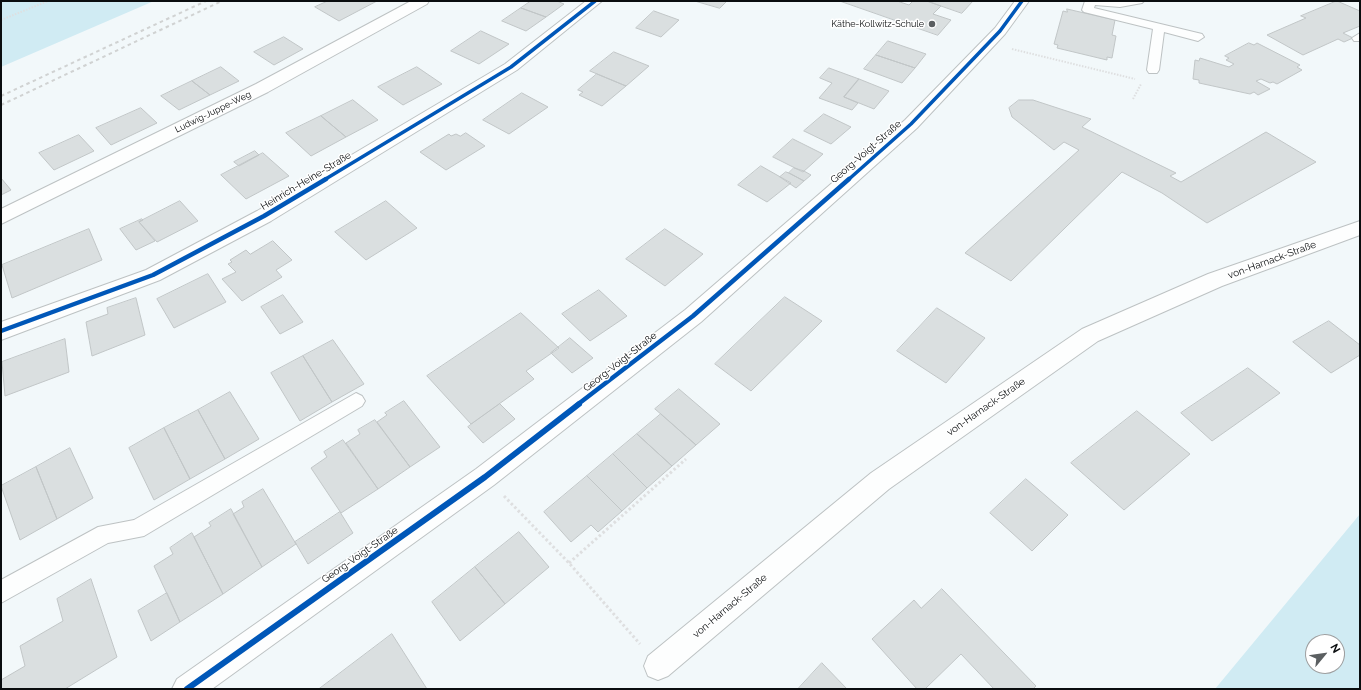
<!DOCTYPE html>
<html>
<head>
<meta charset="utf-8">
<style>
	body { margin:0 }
	#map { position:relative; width:1361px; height:690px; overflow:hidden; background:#f2f8fa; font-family:Raleway,sans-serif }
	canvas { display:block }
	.frame { position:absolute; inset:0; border:2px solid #0a0d0f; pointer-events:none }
	.north { position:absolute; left:1305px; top:634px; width:40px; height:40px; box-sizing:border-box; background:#fff; border:1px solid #9d9e9f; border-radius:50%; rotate:61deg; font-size:11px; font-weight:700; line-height:16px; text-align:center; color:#0a0d0f }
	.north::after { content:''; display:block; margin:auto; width:14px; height:18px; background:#5b5f61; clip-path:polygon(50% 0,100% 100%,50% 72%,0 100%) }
</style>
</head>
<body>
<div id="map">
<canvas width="1361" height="690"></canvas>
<div class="frame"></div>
<div class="north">N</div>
</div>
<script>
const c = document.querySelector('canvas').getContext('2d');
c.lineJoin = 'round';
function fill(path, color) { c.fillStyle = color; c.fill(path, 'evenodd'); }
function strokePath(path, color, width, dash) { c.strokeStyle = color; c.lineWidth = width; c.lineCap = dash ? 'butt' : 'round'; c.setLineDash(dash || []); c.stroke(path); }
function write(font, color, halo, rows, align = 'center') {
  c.font = font + ' Raleway,sans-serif'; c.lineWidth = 3; c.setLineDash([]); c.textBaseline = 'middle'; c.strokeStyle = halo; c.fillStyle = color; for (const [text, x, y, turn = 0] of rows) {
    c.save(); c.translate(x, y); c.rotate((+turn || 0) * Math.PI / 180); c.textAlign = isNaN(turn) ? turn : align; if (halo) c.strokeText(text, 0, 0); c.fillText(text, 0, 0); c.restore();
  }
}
fill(new Path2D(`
	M1 1H154L1 67Z
	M1360 514V689H1215ZM1313 642H1337V666H1313Z`), '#d0ebf3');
const building = new Path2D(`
	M328 1H377L339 21 315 7Z
	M531 1H557L564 4 546 17 521 8Z
	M695 1H727L720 8Z
	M840 1H897L909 5 913 1H927L941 6 933 14 951 20 938 35Z
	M927 1H973L962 13Z
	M1337 1 1360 11V26L1343 33 1353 38 1344 42 1338 39 1303 55 1267 35 1306 18 1301 16Z
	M521 8 546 17 526 31 502 21Z
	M1067 9 1115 20 1112 35 1116 36 1112 58 1107 57V60L1057 48 1058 45 1054 44 1063 11 1067 12Z
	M654 11 679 20 661 37 636 28Z
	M481 31 509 44 479 64 451 51Z
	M284 37 303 49 274 65 254 52Z
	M888 41 926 54 915 68 876 55Z
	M1249 43 1254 45 1257 43 1300 65 1297 67 1302 70 1277 84 1273 82 1270 83 1261 79 1256 81 1270 89 1258 95 1254 92 1250 94 1199 83V80L1193 79 1195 60 1199 61 1200 58 1229 67 1234 64 1226 60 1229 58 1225 56Z
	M614 52 649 66 626 86 590 71Z
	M876 55 915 68 902 83 864 69Z
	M221 67 239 81 210 95 192 81Z
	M417 67 442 84 403 105 378 87Z
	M829 68 859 79 844 97 858 103 852 110 819 98 832 83 820 78Z
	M597 74 626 86 602 106 579 95 583 92 578 90Z
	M859 79 889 91 874 109 844 97Z
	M192 81 210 95 179 110 161 96Z
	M522 93 548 107 509 134 483 120Z
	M353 100 378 120 346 137 321 116Z
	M1019 100H1033L1091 119 1082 127 1176 173 1170 176 1181 182 1266 132 1316 162 1207 223 1162 193 1122 172 1011 281 965 253 1079 150 1064 142 1054 150 1012 117 1009 108Z
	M141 108 157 123 111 145 96 128Z
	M824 114 851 127 831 144 804 131Z
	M321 116 346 137 311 156 286 133Z
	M466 133 485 146 446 170 420 152 449 134 451 136 456 134 460 136Z
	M79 135 94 151 54 170 39 153Z
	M793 139 823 154 803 172 773 157Z
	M255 151 259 155 239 166 234 162Z
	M263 153 289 176 246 199 221 175Z
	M761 166 791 183 767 202 738 185Z
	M794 168 804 171 811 175 804 181 789 173Z
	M786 172 789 173 804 181 796 188 780 177Z
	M1 178 11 190 1 195Z
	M180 201 198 221 157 242 139 222Z
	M386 201 417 228 366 260 335 232Z
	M142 219 143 220 139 222 155 241 136 250 120 229Z
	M89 229 102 260 12 298 2 265Z
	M665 229 703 254 665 286 626 259Z
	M273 241 292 260 276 270 282 277 242 301 222 279 236 272 228 264 232 262 230 260 246 250 250 254Z
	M208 274 226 302 174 328 157 299Z
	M599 290 627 316 590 341 562 314Z
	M283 295 303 322 280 334 261 307Z
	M785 297 822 321 751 391 715 364Z
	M136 298 145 335 92 356 86 322 108 314 107 308Z
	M937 308 985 338 946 383 897 351Z
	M521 313 559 348 526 371 534 379 471 424 427 376Z
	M1329 321 1360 345V355L1331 373 1293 342Z
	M570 338 593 358 572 373 551 353Z
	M65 339 69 372 5 396 2 362Z
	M333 340 364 384 332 402 303 356Z
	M303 356 332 402 300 421 271 373Z
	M1248 368 1280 393 1212 441 1181 413Z
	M679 389 720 424 696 445 655 409Z
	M230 392 259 439 225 459 198 410Z
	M404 401 440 447 410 467 377 422 387 415 385 413Z
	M500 404 515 419 483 443 468 427Z
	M198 410 225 459 190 479 164 428Z
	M1137 411 1190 454 1124 510 1071 463Z
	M661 414 696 445 672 466 637 434Z
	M375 420 410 467 378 489 346 443 360 434 358 430Z
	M164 428 190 479 154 500 129 448Z
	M637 434 672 466 647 488 613 454Z
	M343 440 378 489 341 513 311 468 327 457 324 452Z
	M70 448 93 498 57 519 36 467Z
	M613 454 647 488 622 511 587 476Z
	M36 467 57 519 20 540 1 486Z
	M587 476 622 511 598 532 591 525 571 542 544 512Z
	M1026 479 1068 515 1032 551 990 513Z
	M263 489 296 544 262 567 233 514 244 507 242 502Z
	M231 509 262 567 223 594 194 537 211 526 209 523Z
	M340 512 353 533 308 564 295 542Z
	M519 532 549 567 505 604 475 567Z
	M192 533 223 594 180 622 154 566 173 554 170 548Z
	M475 567 505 604 460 641 432 602Z
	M91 579 117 657 65 689H1V680L25 666 20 646 63 621 57 599Z
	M942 589 1036 686 1033 689H994L961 654 925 689H917L872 639 914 600 921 608Z
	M167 593 180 622 151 641 138 611Z
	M392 634 427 689H319Z
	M822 663 847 689H798Z`);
fill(building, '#dadfe0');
strokePath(building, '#c1c6c7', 1);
const lane = new Path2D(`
	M1085 1H1144L1142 3 1120 7 1095 5 1094 8 1202 34 1204 37 1198 41 1164 32 1159 70 1157 73H1149L1147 70 1153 29 1084 12 1082 10Z
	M1360 33V41H1354L1352 38Z
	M356 393 362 396 365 401 362 406 144 536 108 543 1 603V580L98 527 134 520Z`);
const street = new Path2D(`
	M411 1H429L427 4 268 92 1 224V209L256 84Z
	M586 1H602L517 70 271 221 160 280 1 340V322L146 270 257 211 505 64Z
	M1015 1H1029L1005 34 917 128 701 322 494 485 212 689H172L177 679 476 469 685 310 905 120 995 28Z
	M1360 221V235L1222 286 1098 341 889 489 668 676 658 680 648 676 644 666 648 656 871 473 1082 329 1208 274Z`);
strokePath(lane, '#bdc2c3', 2);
strokePath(street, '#bdc2c3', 2);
strokePath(new Path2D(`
	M1 20 48 1
	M1012 49 1135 79
	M1133 99 1141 84`), '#dedfe0', 2, [1.5, 1.5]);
strokePath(new Path2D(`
	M504 496 569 563 640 644
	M569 563 686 459`), '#dedfe0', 3, [2.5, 2.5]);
fill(lane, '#fdfefe');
fill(street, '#fdfefe');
strokePath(new Path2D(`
	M1 96 206 1
	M1 105 222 1`), '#d0d2d2', 2, [3.5, 3.5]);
strokePath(new Path2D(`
	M324 180 511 67 595 1
	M848 180 911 124 1000 31 1022 1`), '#0057b8', 3.5);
strokePath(new Path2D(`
	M1 331 153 275 264 216 326 179
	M577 405 693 316 849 179`), '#0057b8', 4.5);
strokePath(new Path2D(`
	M187 689 485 477 579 404`), '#0057b8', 6);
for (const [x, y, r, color] of [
	[932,24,4,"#5b5f61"]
]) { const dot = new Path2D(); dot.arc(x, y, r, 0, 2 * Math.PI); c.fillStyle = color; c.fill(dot); strokePath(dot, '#fff', 1.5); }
write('9px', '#0a0d0f', '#fff', [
	["Käthe-Kollwitz-Schule",924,24]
], 'right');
write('9px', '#0a0d0f', '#fff', [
	["Ludwig-Juppe-Weg",213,112,-26]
]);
write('10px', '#0a0d0f', '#fff', [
	["Georg-Voigt-Straße",866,152,-41],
	["Heinrich-Heine-Straße",306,181,-31],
	["von-Harnack-Straße",1272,260,-20],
	["Georg-Voigt-Straße",620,362,-38],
	["von-Harnack-Straße",986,407,-35],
	["Georg-Voigt-Straße",360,555,-35],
	["von-Harnack-Straße",730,606,-40]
]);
</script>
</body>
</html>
